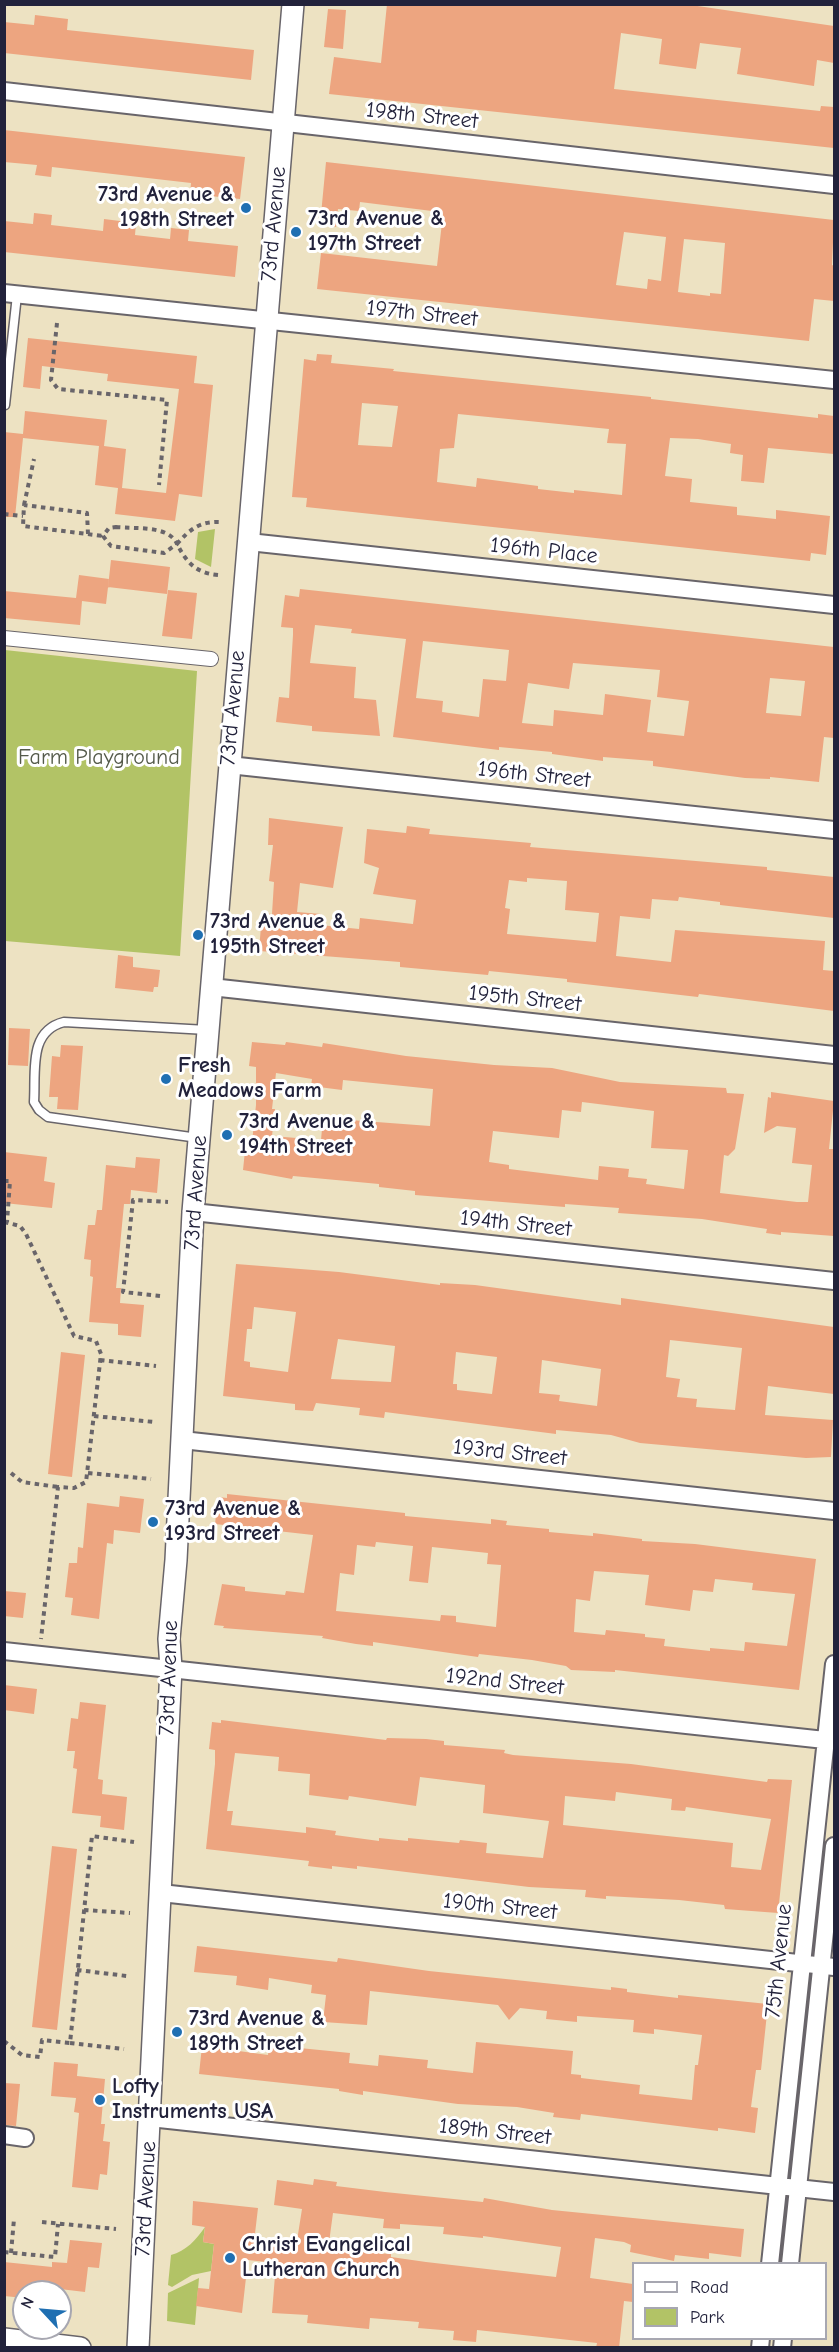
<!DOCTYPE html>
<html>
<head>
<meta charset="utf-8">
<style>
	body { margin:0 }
	#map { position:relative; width:839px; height:2352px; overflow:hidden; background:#ede2c2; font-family:"Comic Neue",sans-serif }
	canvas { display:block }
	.frame { position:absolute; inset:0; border:6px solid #22223b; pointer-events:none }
	.legend { position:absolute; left:632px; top:2262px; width:195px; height:78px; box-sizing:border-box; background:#fff; border:2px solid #a7a7b1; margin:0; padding:8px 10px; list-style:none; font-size:18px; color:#22223b }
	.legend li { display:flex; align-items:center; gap:12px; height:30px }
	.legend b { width:30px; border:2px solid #a7a7b1 }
	.north { position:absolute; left:12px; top:2280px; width:60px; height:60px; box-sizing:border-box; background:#fff; border:2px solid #a7a7b1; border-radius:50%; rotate:296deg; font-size:16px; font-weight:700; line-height:24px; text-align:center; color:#22223b }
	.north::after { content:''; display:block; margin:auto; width:21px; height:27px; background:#1f6fb2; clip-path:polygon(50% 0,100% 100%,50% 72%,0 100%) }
</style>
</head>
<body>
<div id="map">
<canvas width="839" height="2352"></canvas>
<div class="frame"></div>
<ul class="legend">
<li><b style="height:8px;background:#fff"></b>Road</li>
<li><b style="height:16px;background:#b2c366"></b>Park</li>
</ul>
<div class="north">N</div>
</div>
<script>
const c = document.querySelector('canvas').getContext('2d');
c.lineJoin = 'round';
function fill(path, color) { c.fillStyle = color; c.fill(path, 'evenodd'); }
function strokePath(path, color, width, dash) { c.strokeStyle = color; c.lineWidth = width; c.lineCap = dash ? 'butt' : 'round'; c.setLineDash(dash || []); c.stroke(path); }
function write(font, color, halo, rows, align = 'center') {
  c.font = font + ' "Comic Neue",sans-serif'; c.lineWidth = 6; c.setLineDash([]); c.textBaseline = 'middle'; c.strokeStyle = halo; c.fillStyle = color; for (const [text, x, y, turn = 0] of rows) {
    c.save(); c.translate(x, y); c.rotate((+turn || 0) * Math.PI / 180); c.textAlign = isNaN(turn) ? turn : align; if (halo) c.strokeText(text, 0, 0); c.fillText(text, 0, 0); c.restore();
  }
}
fill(new Path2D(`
	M215 529 211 567 195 559 198 532Z
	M5 650 197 671 180 956 5 941Z
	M205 2227 203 2242 214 2244 211 2271 192 2275 172 2287 168 2285 171 2255C186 2251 196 2240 205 2227Z
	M199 2278 195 2325 167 2321 168 2293Z`), '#b2c366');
fill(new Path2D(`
	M387 4H684L834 26V63L817 60 814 86 737 74 741 48 700 43 696 69 659 64 662 39 621 33 614 89 820 111 821 106 834 107V148L329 94 334 57 381 63Z
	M328 9 346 10 343 49 324 47Z
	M35 15 68 19 67 30 254 50 251 80 4 53V22L34 25Z
	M4 130 245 157 240 199 190 194 191 183 52 167 51 177 35 175 37 165 4 162Z
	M326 162 834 220 832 265 834 266V301L814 299 809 341 317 289 321 253 437 266 443 214 440 212 360 202 359 211 338 209 336 227 320 225ZM624 232 666 237 661 281 648 279 647 289 616 285ZM684 239 725 243 721 294 710 293V296L678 292Z
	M34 213 52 215 51 225 103 231 104 219 136 223 135 235 170 239 171 228 189 230 188 241 238 246 235 277 4 252V221L33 224Z
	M28 338 197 356 194 383 213 385 202 497 179 494 175 521 115 514 118 488 95 485 99 446 23 438 15 517H4V432L23 434 25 411 107 420 104 446 126 449 122 488 166 493 179 389 107 381 108 374 42 366 40 389 23 387Z
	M317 354 332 355 331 363 394 369 393 371 651 397V399L818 418V414L834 416V454L768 448 764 483 741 481 743 455 730 453 731 444 698 439 670 438 665 476 692 479 690 502 737 507V515L776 519V510L830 516 826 555 811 553 810 561 306 507 307 498 292 497 304 359 316 361ZM362 403 398 406 392 447 358 445ZM458 414 609 429 607 443 626 444 622 495 574 490V493L538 489V486L477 478 476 487 437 482 440 449 454 448Z
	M111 560 170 567 167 594 108 587Z
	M79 575 109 579 106 604 82 601 80 625 4 618V591L76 598Z
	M300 589 834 647V738L824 737 819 782 770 777V779L745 778 653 766V761L603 757V761L552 754V752L499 747V750L393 737 406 639 351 633 352 629 315 625 310 663 356 667 354 698 376 700 380 736 312 731V726L276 722 279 697 289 698 293 635V628L281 627 285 595 299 597ZM423 641 509 650 506 681 483 679 479 717 442 712 443 701 416 698ZM573 663 660 670 657 697 689 701 684 736 647 732 651 700 605 694 603 715 554 710 553 726 522 723 528 683 569 689ZM770 678 805 681 801 716 766 713Z
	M168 590 197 593 192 639 162 636Z
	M269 818 343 827 333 888 300 883 297 912 321 914 320 925 359 929 360 918 413 924 416 900 373 894 379 868 364 863 367 829 406 833 407 826 430 829 429 834 531 843 530 847 767 867V870L834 877V918L720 905V902L679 897 678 901 652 899 650 919 620 916 616 956 671 962 675 930 825 941 823 970 834 971V1011L699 994 698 997 567 982V979L489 971 488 975 400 967V962L259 951 262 913 272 914 274 882 269 881 273 845H268ZM527 878 567 881 565 910 599 913 596 942 507 934 510 909 505 908 509 880 527 882Z
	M118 955 133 957V967L160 970 158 987H154L153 992 115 988Z
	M9 1028 30 1029 28 1066 8 1065Z
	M252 1042 285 1045 286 1042 322 1047 323 1043 406 1056 494 1065 552 1068 620 1082 726 1088 727 1093 744 1094 735 1149 728 1156 724 1155 720 1193 797 1202H808L812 1165 792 1163 796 1128 777 1126 764 1133 768 1097 771 1098V1092L834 1101 829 1149H834V1236L781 1232V1235L766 1233 767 1229 702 1219 618 1213 619 1208 565 1204V1207L415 1195V1191L379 1187V1184L293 1176 292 1179 243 1170 246 1141 252 1142 256 1105V1067L249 1066ZM276 1073 312 1079 311 1086 342 1090 343 1080 433 1089 430 1126 323 1118 321 1140 272 1136 275 1109H272ZM582 1102 654 1111 651 1148 688 1150 684 1189 646 1184 647 1179 628 1177 629 1169 599 1166 598 1180 509 1169V1165L489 1162 493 1131 559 1138 562 1110 581 1112Z
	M61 1045 83 1046 78 1110 57 1109 58 1097H49L52 1056 60 1057Z
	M4 1152 47 1157 44 1181 55 1183 52 1208 4 1203Z
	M136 1157 160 1159 157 1193 131 1190 130 1204H124L116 1288H121L120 1303 144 1305 141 1337 118 1335V1324L89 1322 93 1277 90 1276 91 1260 84 1259 88 1225H95L97 1210H102L106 1165 135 1168Z
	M236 1264 339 1272 440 1285V1283L475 1285 621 1305V1298L834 1327V1394L768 1386 765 1415 833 1420 831 1457 806 1458 640 1443 611 1435 556 1430V1434L385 1412 384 1418 359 1415 360 1408 316 1403 313 1411 295 1410V1404L223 1396ZM254 1307 296 1312 288 1372 250 1367V1362L244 1361 247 1329H252ZM338 1339 395 1346 391 1382 331 1379ZM670 1340 742 1348 735 1410 696 1407 697 1399 677 1397 680 1379 666 1377ZM456 1352 497 1357 492 1394 457 1390V1384H453ZM542 1360 601 1369 597 1406 559 1401 560 1395 539 1393Z
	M61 1352 85 1355 72 1477 48 1474Z
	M227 1494 405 1513V1516L491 1524V1519L507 1521 506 1525 549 1529V1532L593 1536V1533L642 1539V1541L695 1544 816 1559 799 1690 615 1670V1672L571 1670 566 1666 532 1660 479 1654 478 1657 373 1642V1646L356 1644 322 1638 323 1636 223 1628 224 1626 214 1625 222 1584 245 1587V1591L285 1595 286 1591 304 1593 313 1535 215 1524 218 1497 227 1498ZM376 1542 413 1546 409 1581 428 1583 432 1547 488 1553 487 1564 501 1565 496 1627 456 1622V1616L441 1615 440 1621 431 1620 336 1611 340 1573 354 1575 357 1545 375 1547ZM594 1571 649 1575 645 1605 690 1611 693 1590 713 1592 715 1579 753 1583 752 1590 795 1594 787 1646 745 1642 744 1651 710 1648V1651L664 1646 665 1639 645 1637V1634L606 1630 605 1635 574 1632 576 1599 590 1601Z
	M120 1496 144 1499 140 1533 114 1530 113 1544 107 1543 99 1619 71 1615 73 1598 65 1597 69 1563H77L78 1547 83 1548 87 1503 119 1507Z
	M4 1591 26 1593 23 1618 4 1616Z
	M4 1685 37 1689 34 1714 4 1710Z
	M80 1702 106 1705 98 1779 103 1780 102 1794 127 1797 124 1830 100 1827 101 1816 72 1813 77 1769 73 1768 75 1751H67L71 1718 78 1719Z
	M221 1720 386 1740 387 1738 426 1739 444 1741V1745L505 1750 504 1753 513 1755 631 1764 767 1782 768 1779 792 1780 778 1913 725 1909 724 1905 679 1900 606 1896V1899L585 1897 586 1890 529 1887 357 1866V1869L332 1866V1869L308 1866 309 1861 206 1849 215 1764V1750L209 1749 212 1722 221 1723ZM235 1753 279 1757 278 1771 310 1774 309 1795 348 1800 349 1796 416 1806 420 1777 485 1785 483 1813 549 1821 543 1858 486 1853 487 1843 460 1840 459 1843 408 1838V1841L379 1838V1841L335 1835 336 1831 306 1827V1833L231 1825 233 1811H227ZM616 1792 672 1799 671 1810 685 1811 686 1807 771 1819 761 1870 731 1867 733 1843 563 1825 565 1796 615 1801Z
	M52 1846 77 1849 57 2030 32 2027Z
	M197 1946 337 1962 338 1958 429 1971 611 1990V1987L627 1989V1992L678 1998V1995L768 2004 761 2070H756L751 2107 758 2108 755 2133 718 2128V2131L581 2114 580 2120 553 2117 554 2113 517 2107 458 2104 363 2091V2095L339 2091V2089L199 2074 202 2046 268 2055 269 2045 350 2053 349 2063 378 2066 379 2055 428 2060 427 2068 473 2073 476 2042 573 2051 571 2074 581 2075V2078L640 2085 639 2094 692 2100 695 2065H698L702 2035 654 2029V2034L633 2032 634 2020 577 2016V2022L546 2019 547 2011 520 2008 509 2020 498 2005 370 1991 367 2025 323 2022 326 1995 311 1993 312 1985 269 1978 268 1990 236 1985 237 1976 194 1972Z
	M54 2062 78 2064 77 2076 105 2079 101 2124H105L103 2141 110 2142 107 2175 100 2174 98 2190 72 2187 79 2113 74 2112 76 2098 51 2096Z
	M4 2083 20 2084 16 2126 4 2125Z
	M314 2179 337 2182 336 2186 385 2192 483 2202 484 2198 552 2210 744 2229 741 2257 709 2253V2259L675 2255 674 2261 630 2252 631 2245 624 2242 595 2238 590 2278 633 2284V2302L624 2301 619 2348H596L597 2343 477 2330 476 2342 453 2340 454 2331 418 2328 419 2322 370 2318 369 2329 307 2323 308 2315 272 2313 276 2263 248 2260 242 2313 196 2306 198 2288 209 2289 214 2244 203 2242 205 2227 192 2225 193 2201 258 2208 254 2242 296 2247 302 2209 274 2205 277 2180 313 2185ZM333 2213 384 2219 383 2228 400 2229V2224L444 2227 443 2234 483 2238V2236L561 2247 556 2277 426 2262 391 2257V2254L328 2250Z
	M70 2240 102 2243 99 2268 88 2267 85 2292 43 2287 42 2292H24V2298L4 2296V2262L52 2267V2262L67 2263Z`), '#eda580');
const service = new Path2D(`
	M5 405 17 295
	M198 1138 48 1117 39 1110 34 1102C36 1071 28 1031 64 1022L207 1030`);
const pedestrian = new Path2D(`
	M4 638 211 659`);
const minor = new Path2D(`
	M4 91 834 185
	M4 293 834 380
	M249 542 834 605
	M229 765 834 830
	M211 987 834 1055
	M193 1212 834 1281
	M182 1440 834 1511
	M4 1651 834 1741
	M161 1893 834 1967
	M150 2118 834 2192
	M4 2135 25 2138
	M770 2264 834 1664
	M790 2264 834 1846
	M760 2348 761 2338
	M782 2348 783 2338`);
const tertiary = new Path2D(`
	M4 2339 80 2348
	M138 2348 171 1668 169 1639 176 1560 193 1212 293 4`);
strokePath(service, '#69656a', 11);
strokePath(pedestrian, '#69656a', 16);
strokePath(minor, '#69656a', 20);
strokePath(tertiary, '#69656a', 24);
strokePath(new Path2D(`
	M57 323 51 380 58 389 167 400 159 485
	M24 505 34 459
	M4 514 23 516
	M116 527C135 529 169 525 177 544L164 553 111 546 103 536 109 528Z
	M88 534 87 513 24 505 23 526 103 536
	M218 575C196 573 187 563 177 544 190 529 200 521 221 522
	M4 1181H10L7 1222
	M4 1222 20 1226 26 1234 74 1336 96 1341 101 1354 86 1482 74 1488 58 1487 41 1639
	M160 1296 123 1292 133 1200 168 1202
	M100 1360 156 1366
	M94 1416 154 1422
	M11 1473 22 1482 58 1487
	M88 1473 151 1479
	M84 1910 130 1913
	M77 1970 127 1976
	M4 2041 22 2055 40 2057 42 2040 70 2043 92 1836 134 1842
	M70 2043 124 2049
	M42 2222 116 2229
	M4 2252 55 2257 58 2224
	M11 2253 14 2219`), '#69656a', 4, [4.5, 4.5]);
strokePath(service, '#fff', 8);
strokePath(pedestrian, '#fff', 14);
strokePath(minor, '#fff', 16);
strokePath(tertiary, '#fff', 21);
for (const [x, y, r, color] of [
	[246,208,6,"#1f6fb2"],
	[296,232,6,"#1f6fb2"],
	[198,935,6,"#1f6fb2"],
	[166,1079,6,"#1f6fb2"],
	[227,1135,6,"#1f6fb2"],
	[153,1522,6,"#1f6fb2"],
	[177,2032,6,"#1f6fb2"],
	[100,2100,6,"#1f6fb2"],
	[230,2258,6,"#1f6fb2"]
]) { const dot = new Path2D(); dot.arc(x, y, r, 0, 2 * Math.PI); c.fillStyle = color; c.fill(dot); strokePath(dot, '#fff', 2); }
write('22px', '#22223b', '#fff', [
	["198th Street",422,116,6],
	["73rd Avenue",274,224,-85],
	["197th Street",422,314,6],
	["196th Place",544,551,6],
	["73rd Avenue",233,708,-85],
	["196th Street",534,775,6],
	["195th Street",525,999,6],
	["73rd Avenue",196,1193,-86],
	["194th Street",516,1224,6],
	["193rd Street",510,1453,6],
	["73rd Avenue",169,1678,-88],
	["192nd Street",505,1682,6],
	["190th Street",500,1907,6],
	["75th Avenue",779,1961,-84],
	["189th Street",495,2132,6],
	["73rd Avenue",146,2199,-87]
]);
write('bold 22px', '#22223b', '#fff', [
	["73rd Avenue &",234,195,"right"],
	["198th Street",234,220,"right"],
	["73rd Avenue &",308,219],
	["197th Street",308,244],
	["73rd Avenue &",210,922],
	["195th Street",210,947],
	["Fresh",178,1066],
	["Meadows Farm",178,1091],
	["73rd Avenue &",239,1122],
	["194th Street",239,1147],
	["73rd Avenue &",165,1509],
	["193rd Street",165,1534],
	["73rd Avenue &",189,2019],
	["189th Street",189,2044],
	["Lofty",112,2087],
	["Instruments USA",112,2112],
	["Christ Evangelical",242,2245],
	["Lutheran Church",242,2270]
], 'left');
write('22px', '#545a4a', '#fff', [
	["Farm Playground",99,758]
]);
</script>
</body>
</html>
